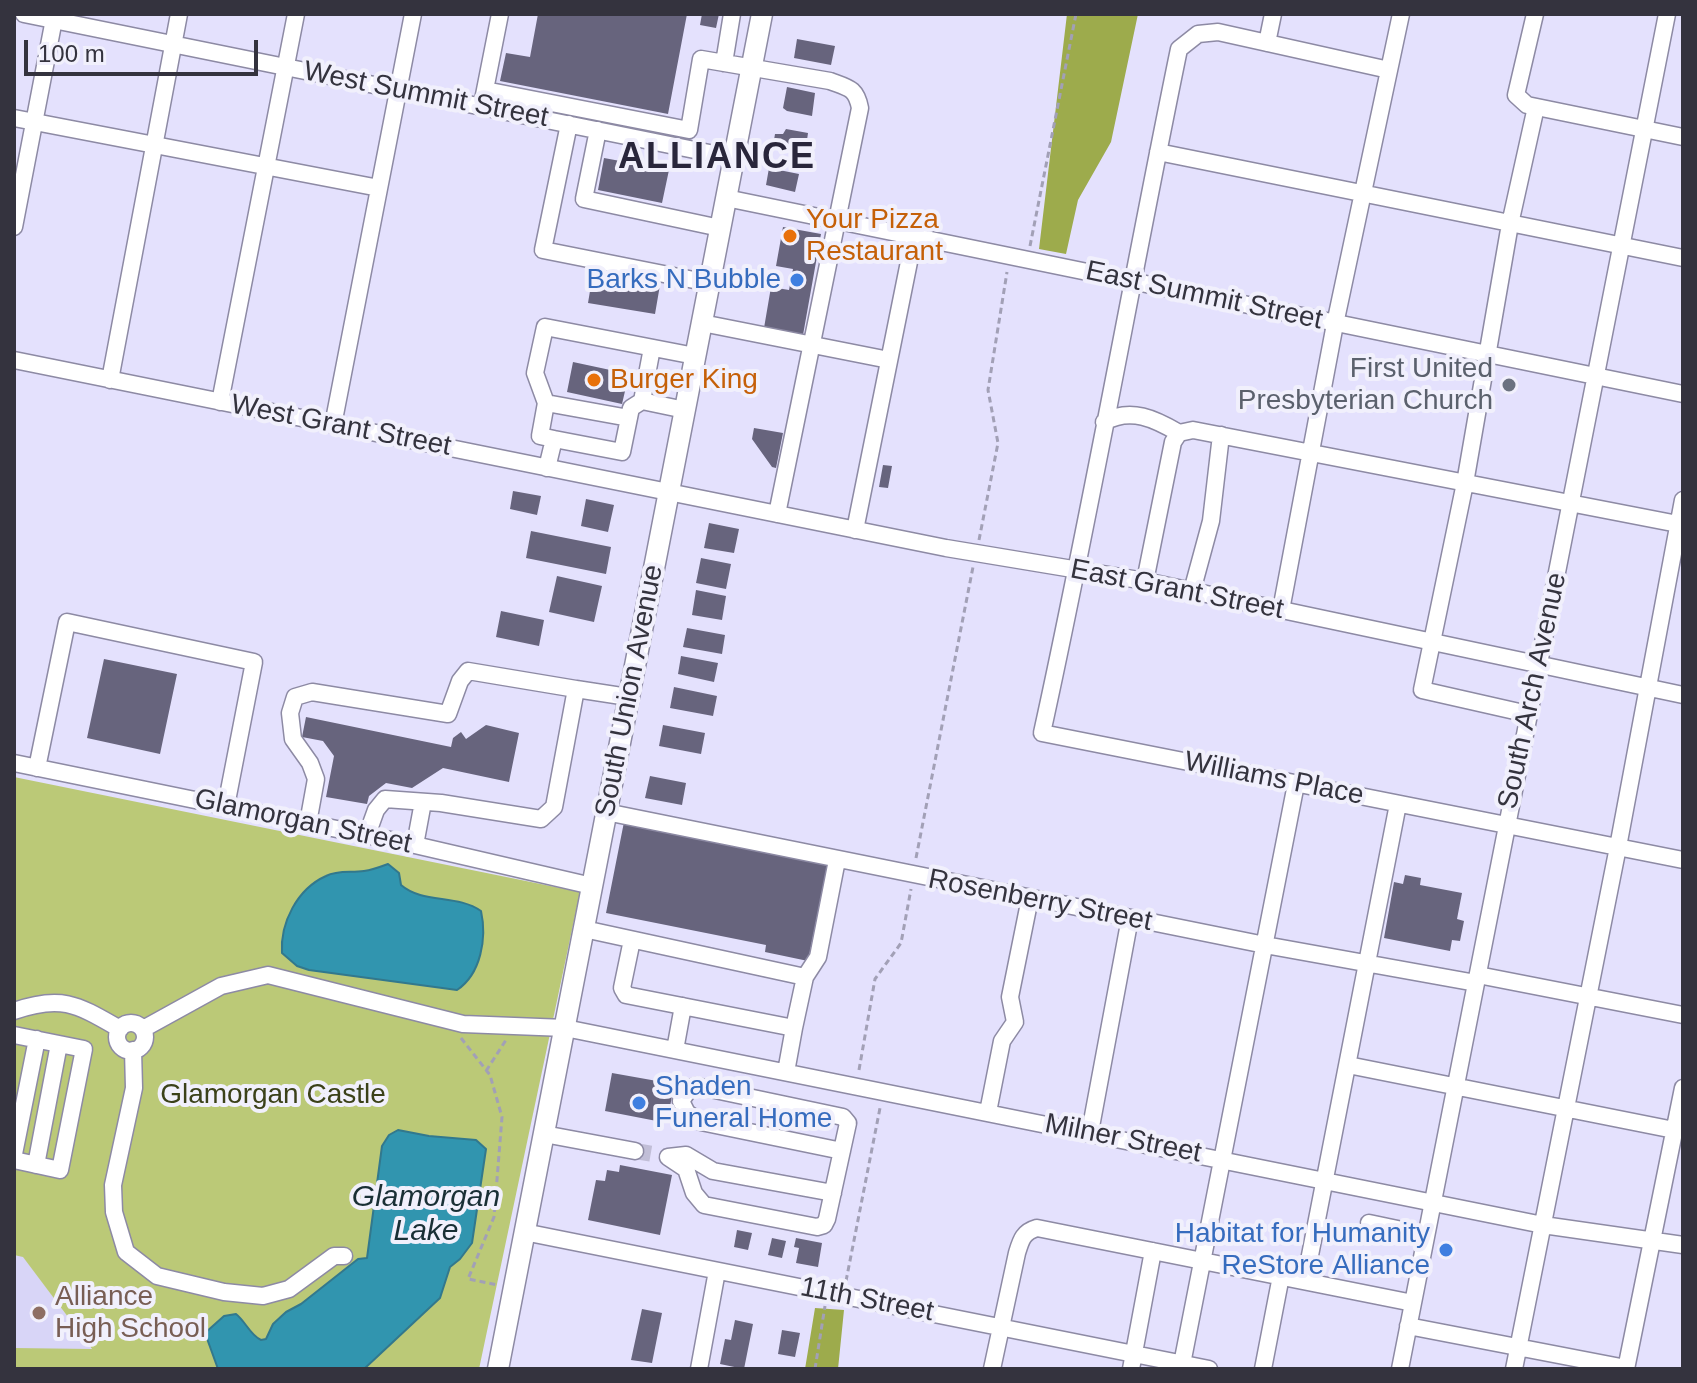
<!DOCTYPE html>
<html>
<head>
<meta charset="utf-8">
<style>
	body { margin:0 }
	#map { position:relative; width:1697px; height:1383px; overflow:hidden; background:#e4e1fd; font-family:Arial,sans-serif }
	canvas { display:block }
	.frame { position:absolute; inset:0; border:16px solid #34333e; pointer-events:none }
	.scale { position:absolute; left:24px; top:40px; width:234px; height:36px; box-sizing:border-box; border:4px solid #34333e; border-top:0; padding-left:10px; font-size:24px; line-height:28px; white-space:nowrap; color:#34333e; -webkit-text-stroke:6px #f1f0fc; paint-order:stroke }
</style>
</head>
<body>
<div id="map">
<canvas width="1697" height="1383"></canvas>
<div class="frame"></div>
<div class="scale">100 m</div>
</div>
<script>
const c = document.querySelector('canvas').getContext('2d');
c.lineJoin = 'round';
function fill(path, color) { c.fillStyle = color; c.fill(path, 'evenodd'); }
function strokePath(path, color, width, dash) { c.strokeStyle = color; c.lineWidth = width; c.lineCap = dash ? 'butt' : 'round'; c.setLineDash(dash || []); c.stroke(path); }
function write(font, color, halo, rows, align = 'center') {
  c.font = font + ' Arial,sans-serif'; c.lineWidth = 8; c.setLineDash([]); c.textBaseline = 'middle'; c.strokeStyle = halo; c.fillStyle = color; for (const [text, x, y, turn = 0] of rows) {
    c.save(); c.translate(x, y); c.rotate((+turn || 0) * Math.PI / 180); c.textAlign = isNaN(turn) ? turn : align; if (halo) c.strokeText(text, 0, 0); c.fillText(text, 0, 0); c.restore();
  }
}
fill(new Path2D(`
	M14 1255 23 1256 106 1369H14Z`), '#d8d5f7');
fill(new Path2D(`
	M14 777 580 892 479 1369H14V1348L92 1349 23 1257 14 1255Z`), '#bbc977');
fill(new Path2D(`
	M1067 14H1138L1111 142 1078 200 1066 254 1039 249Z
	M815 1308 844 1310 838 1369H805Z`), '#9dab4c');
const water = new Path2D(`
	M388 864 399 873 401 885C423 904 457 894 481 911 487 938 481 974 457 990L309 970 297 966 282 953C280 923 297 889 326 876 338 870 351 873 364 871 372 870 380 867 388 864Z
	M398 1130 429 1136 476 1140 486 1149 472 1243 460 1259 450 1267 440 1298 364 1369H218L205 1333 224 1316 236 1314C246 1322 250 1335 261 1340L266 1339 273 1324 286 1312 301 1304 358 1259 367 1258 382 1146 389 1135Z`);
fill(water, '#3195af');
strokePath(water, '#32788d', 2);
fill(new Path2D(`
	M538 14H687L668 114 500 81 506 53 530 57Z
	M702 14H719L716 28 700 25Z
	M797 39 835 46 831 65 794 58Z
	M787 87 815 93 812 116 787 111 783 108Z
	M786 129 808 133 805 154 773 146 775 134H783Z
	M604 158 669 170 662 203 598 190Z
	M769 168 799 174 795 192 766 185Z
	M783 227 821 234 803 335 764 328 771 287 789 290 793 269 776 266Z
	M593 273 660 285 655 314 588 303Z
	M573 362 629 374 622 404 567 392Z
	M754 428 783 433 776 468 772 467 752 439Z
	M883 465 892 466 888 488 879 487Z
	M513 491 541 496 537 515 510 509Z
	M586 499 614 505 608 532 581 526Z
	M709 523 739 529 734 553 704 548Z
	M531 531 611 547 606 574 526 558Z
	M701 558 731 564 726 589 696 583Z
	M557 576 602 586 594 622 549 612Z
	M696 590 726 596 722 620 692 615Z
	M501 611 544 620 539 646 496 637Z
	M687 628 725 635 722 654 683 647Z
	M681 656 718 663 714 682 678 674Z
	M104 659 177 674 160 754 87 738Z
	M674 687 717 696 713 716 670 708Z
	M306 717 451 747 453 738 461 732 466 739 486 725 519 733 509 782 443 768 412 788 386 783 369 796 367 804 326 797 334 756 323 741 302 737Z
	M663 725 705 733 701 754 659 746Z
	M650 776 686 783 682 805 645 798Z
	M624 822 828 863 808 961 765 952 766 945 606 913Z
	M1405 875 1421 878 1420 885 1462 893 1457 919 1464 921 1460 941 1452 940 1450 951 1384 938 1394 882 1403 884Z
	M612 1073 657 1081 655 1093 672 1096 667 1123 605 1111Z
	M620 1165 672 1175 660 1235 588 1220 596 1180 605 1181 607 1170 619 1172Z
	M737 1230 752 1233 748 1250 734 1247Z
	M772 1238 786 1241 782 1258 768 1255Z
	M796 1238 822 1243 818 1267 796 1263 799 1248 794 1247Z
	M642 1309 662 1313 652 1363 631 1360Z
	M735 1320 753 1324 744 1369 720 1364 725 1339 731 1340Z
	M782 1330 800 1333 795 1357 778 1354Z`), '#67647d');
strokePath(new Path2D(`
	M635 1151 658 1155`), '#c1bed7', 16, [16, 8]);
const minor = new Path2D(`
	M24 14 734 158
	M1535 14 1516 95 1527 105 1683 137
	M1267 43 1273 14
	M724 63 732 14
	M1389 70 1218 32 1198 34 1179 49C1132 277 1092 506 1042 733L1683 860
	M485 90 689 130 701 59 830 81C849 88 856 88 860 108L777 514
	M483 100 500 14
	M14 118 379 188
	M569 124 543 250 709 283
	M598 130 584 199 720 228
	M1158 152 1683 258
	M726 198 1683 394
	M14 227 55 14
	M702 323 889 360
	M14 360 946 548 1145 581 1683 695
	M110 380 179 14
	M642 401 652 348
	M220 402 296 14
	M546 403 629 418
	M1104 422C1131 407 1155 419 1179 433
	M333 425 413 14
	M554 439 540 436 546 403 535 373 545 327 695 356
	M547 468 554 439 622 452 631 408 642 401 685 410
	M855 530 914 237
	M1145 581 1173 442 1179 433 1193 430 1683 525
	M1192 591 1211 521 1221 435
	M1281 610 1335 324 1401 14
	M1528 714 1422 690 1465 483 1510 224 1536 107
	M14 763 415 845 592 886
	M37 768 67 622 254 662 226 806
	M606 812 1265 945 1476 983
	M308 823 316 779 310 763 293 739 290 713 295 697 312 692 448 714 460 681 468 671 576 689
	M367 835 376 810 385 799 441 803 541 819 554 807 576 689 628 697
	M415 845 423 802
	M584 929 805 977 794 1028 626 995 622 988 632 940
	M1478 975 1683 1015
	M805 977 818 957 837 860
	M14 1011C62 994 78 1005 120 1029
	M117 1037a14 14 0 1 1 28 0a14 14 0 1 1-28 0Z
	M143 1029 221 986 268 975 463 1024 565 1028 1543 1225 1683 1245
	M14 1035 84 1049 60 1170 14 1160
	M133 1050 134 1088 113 1185 114 1212 126 1252 157 1276 224 1292 263 1296 289 1289 334 1256H344
	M675 1050 683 1006
	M1348 1065 1674 1130
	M786 1072 794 1028
	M988 1112 1002 1041 1015 1022 1010 997 1030 898
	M1090 1132 1130 918
	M544 1134 635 1151
	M14 1154 37 1039
	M36 1165 59 1044
	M833 1193 713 1171 686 1155 668 1157 686 1169 694 1193 704 1205 817 1227 824 1225 827 1219 848 1123 843 1117 696 1086 690 1088 681 1101 687 1113 701 1122 842 1151
	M1369 1223 1426 1235
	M524 1232 1209 1369
	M1305 1281 1398 804
	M1408 1326 1626 1368
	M1182 1364 1296 784
	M699 1369 717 1271
	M992 1369 1017 1253C1021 1240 1023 1232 1037 1228L1413 1303
	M1131 1369 1153 1251
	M1263 1369 1281 1276
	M1400 1369 1667 14
	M1514 1369 1618 847 1683 500
	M1626 1369 1683 1088`);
const major = new Path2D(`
	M498 1369 762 14`);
strokePath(minor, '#8d8aa4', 19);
strokePath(major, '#8d8aa4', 23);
strokePath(new Path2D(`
	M1030 246 1076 14
	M979 540 998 443 988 390 1007 272
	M916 858 973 567
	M461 1038 490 1075 502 1117 494 1217 468 1279 498 1285
	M859 1070 875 979 901 943 911 889
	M486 1071 506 1040
	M846 1281 880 1108
	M815 1369 825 1306`), '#a2a0b6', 3, [6, 4]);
strokePath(minor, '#fff', 16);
strokePath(major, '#fff', 20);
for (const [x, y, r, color] of [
	[790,236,8,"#e8710a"],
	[797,280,8,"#3f7fe0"],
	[594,380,8,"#e8710a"],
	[1509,385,8,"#6b7280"],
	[639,1103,8,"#3f7fe0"],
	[1446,1250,8,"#3f7fe0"],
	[39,1313,8,"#8d6e63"]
]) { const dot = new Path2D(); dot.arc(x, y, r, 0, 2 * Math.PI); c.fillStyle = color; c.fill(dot); strokePath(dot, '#f1f0fc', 3); }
write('28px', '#34333e', '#f1f0fc', [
	["West Summit Street",426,95,11],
	["East Summit Street",1204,296,12],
	["West Grant Street",341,426,11],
	["East Grant Street",1177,590,11],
	["South Union Avenue",630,691,-79],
	["South Arch Avenue",1533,691,-78],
	["Williams Place",1274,779,11],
	["Glamorgan Street",303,822,12],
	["Rosenberry Street",1040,901,11],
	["Milner Street",1123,1139,11],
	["11th Street",867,1300,11]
]);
write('28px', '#c56008', '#f1f0fc', [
	["Your Pizza",806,220],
	["Restaurant",806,252],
	["Burger King",610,380]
], 'left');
write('28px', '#366cbe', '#f1f0fc', [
	["Barks N Bubble",781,280],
	["Shaden",655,1087,"left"],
	["Funeral Home",655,1119,"left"],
	["Habitat for Humanity",1430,1234],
	["ReStore Alliance",1430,1266]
], 'right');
write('28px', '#5b616d', '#f1f0fc', [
	["First United",1493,369],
	["Presbyterian Church",1493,401]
], 'right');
write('28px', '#3b4119', '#f1f0fc', [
	["Glamorgan Castle",273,1095]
]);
write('28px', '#785e54', '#f1f0fc', [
	["Alliance",55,1297],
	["High School",55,1329]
], 'left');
write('italic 30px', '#192f35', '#f1f0fc', [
	["Glamorgan",426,1198],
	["Lake",426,1232]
]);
c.letterSpacing = '2px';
write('bold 36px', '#29263b', '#f1f0fc', [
	["ALLIANCE",717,158]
]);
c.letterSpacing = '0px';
</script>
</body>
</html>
